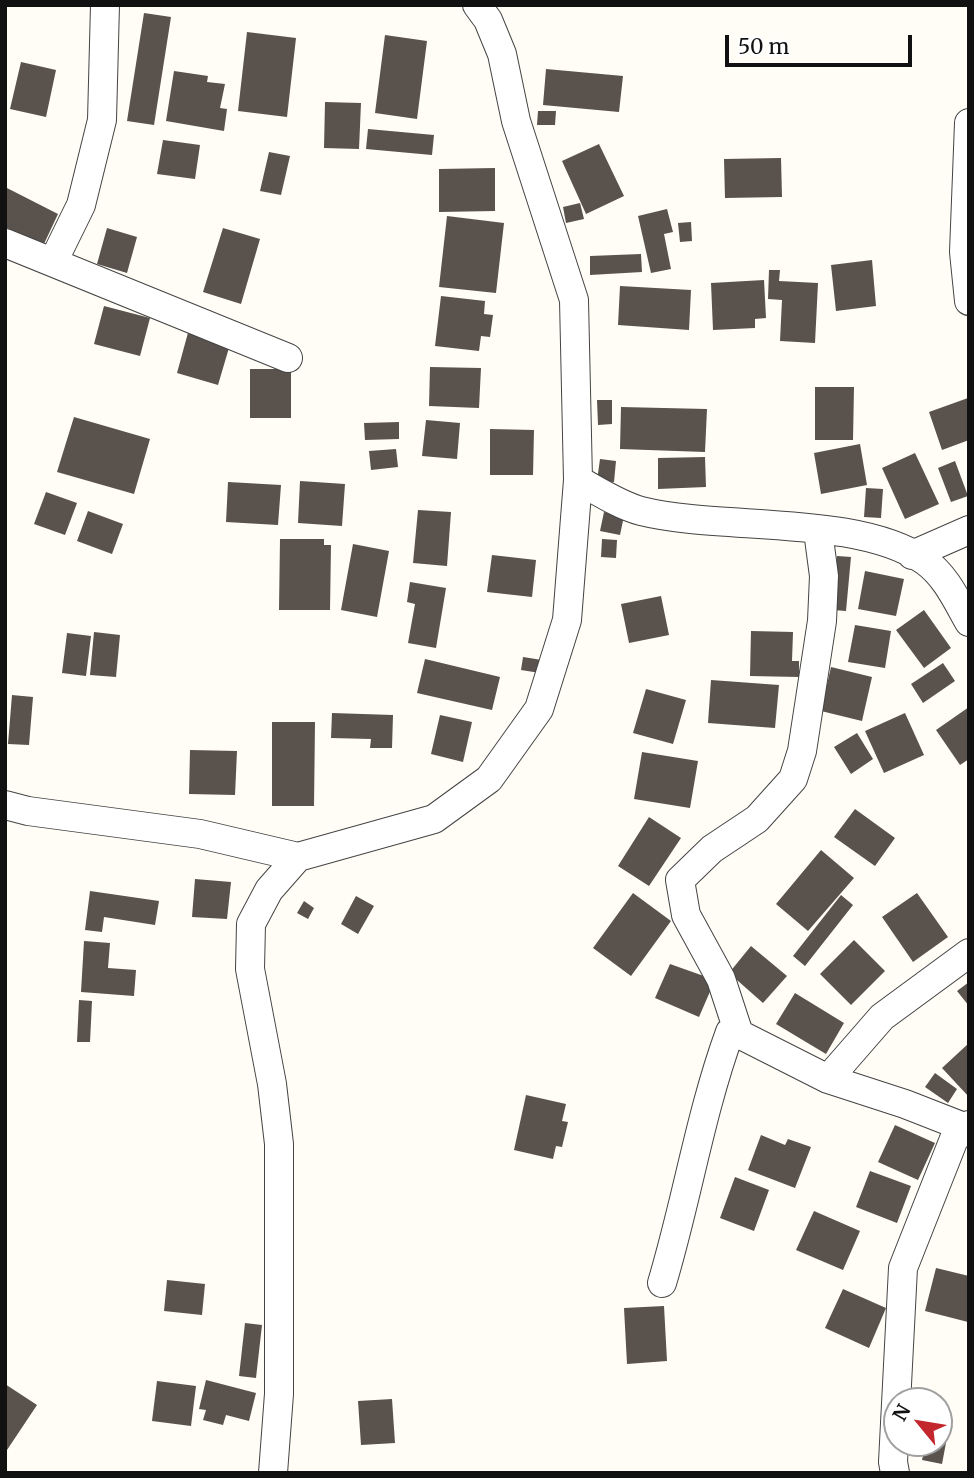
<!DOCTYPE html>
<html>
<head>
<meta charset="utf-8">
<style>
	body { margin:0 }
	#map { position:relative; width:974px; height:1478px; overflow:hidden; background:#fffdf5; font-family:Merriweather,serif }
	canvas { display:block }
	.frame { position:absolute; inset:0; border:7px solid #111; pointer-events:none }
	.north { position:absolute; left:883px; top:1387px; width:70px; height:70px; box-sizing:border-box; background:#fff; border:2px solid #a0a0a0; border-radius:50%; rotate:300deg; font-size:19px; font-weight:700; line-height:28px; text-align:center; color:#111 }
	.north::after { content:''; display:block; margin:auto; width:24px; height:32px; background:#c4262e; clip-path:polygon(50% 0,100% 100%,50% 72%,0 100%) }
	.scale { position:absolute; left:725px; top:35px; width:187px; height:32px; box-sizing:border-box; border:4px solid #111; border-top:0; padding-left:9px; font-size:21px; line-height:24px; white-space:nowrap; color:#111; -webkit-text-stroke:5px #fff; paint-order:stroke }
</style>
</head>
<body>
<div id="map">
<canvas width="974" height="1478"></canvas>
<div class="frame"></div>
<div class="north">N</div>
<div class="scale">50 m</div>
</div>
<script>
const c = document.querySelector('canvas').getContext('2d');
c.lineJoin = 'round';
function fill(path, color) { c.fillStyle = color; c.fill(path, 'evenodd'); }
function strokePath(path, color, width, dash) { c.strokeStyle = color; c.lineWidth = width; c.lineCap = dash ? 'butt' : 'round'; c.setLineDash(dash || []); c.stroke(path); }
fill(new Path2D(`
	M144 13 171 17 154 125 127 121Z
	M247 32 296 38 287 117 238 111Z
	M385 35 427 41 417 119 375 113Z
	M21 62 56 70 46 117 10 109Z
	M546 69 623 76 619 112 543 105Z
	M174 71 208 76 207 82 225 84 220 108 227 109 224 131 166 121Z
	M325 102 361 103 359 149 324 148Z
	M538 111H556L555 125H537Z
	M368 129 434 135 432 155 366 149Z
	M163 140 200 145 195 179 157 174Z
	M599 144 624 196 586 214 562 161Z
	M269 152 290 156 281 195 260 191Z
	M781 158 782 197 725 198 724 159Z
	M495 168V211L439 212V169Z
	M5 187 58 214 43 246 5 227Z
	M580 203 584 219 566 223 563 207Z
	M667 209 673 232 664 234 671 269 651 273 638 216Z
	M447 216 504 223 496 293 439 287Z
	M691 222 692 241 680 242 678 223Z
	M107 228 137 237 127 273 97 264Z
	M223 228 260 239 241 304 203 292Z
	M641 254 642 272 590 275V256Z
	M872 260 876 306 836 311 831 265Z
	M769 270H780L779 281 818 283 815 343 780 341 782 300 768 299Z
	M764 280 766 318 755 319V328L713 330 711 283Z
	M620 286 691 290 689 330 618 325Z
	M441 296 485 301 484 314 493 315 490 337 481 336 479 351 435 346Z
	M104 306 150 318 140 356 94 344Z
	M189 329 231 341 218 385 177 373Z
	M430 367 481 368 479 408 429 406Z
	M250 369H291V418H250Z
	M815 387H854L853 440H815Z
	M968 398 969 440 942 450 929 412Z
	M597 400H612V424L598 425Z
	M621 407 707 409 705 452 620 449Z
	M74 417 150 439 134 494 57 472Z
	M426 420 460 423 457 459 422 456Z
	M399 422V439L365 440 364 423Z
	M490 429 534 430 533 475H490Z
	M860 444 867 485 821 494 814 453Z
	M396 449 398 467 371 470 369 451Z
	M915 453 939 504 905 519 882 468Z
	M705 457 706 487 658 489V458Z
	M600 459 616 461 614 482 597 481Z
	M955 461 968 496 951 502 938 468Z
	M300 481 345 484 342 526 298 523Z
	M228 482 281 485 278 525 226 522Z
	M866 488 883 489 881 518 864 517Z
	M46 492 77 503 65 535 34 524Z
	M418 510 451 512 447 566 413 563Z
	M88 511 123 524 112 554 77 541Z
	M604 512 624 516 620 535 600 531Z
	M280 539H324V545H331L330 610H279Z
	M602 539 617 540 616 558 601 557Z
	M353 544 389 551 377 617 341 610Z
	M492 555 536 560 532 597 487 592Z
	M837 556 851 557 846 611 833 610Z
	M865 571 904 579 896 616 858 609Z
	M410 582 446 588 436 648 408 643 415 604 407 602Z
	M661 596 669 635 629 643 621 604Z
	M924 610 951 648 924 668 896 630Z
	M855 625 891 631 885 668 848 662Z
	M751 631 793 632 792 661H799V677L750 676Z
	M94 632 120 635 116 677 90 675Z
	M67 633 91 636 86 676 62 673Z
	M523 657 542 660 540 673 521 670Z
	M425 659 500 677 492 710 417 693Z
	M943 663 955 681 923 703 911 684Z
	M831 667 872 677 862 721 821 711Z
	M711 680 779 685 775 728 708 723Z
	M646 689 686 700 673 744 633 733Z
	M12 695 33 697 29 745 8 744Z
	M969 707V759L960 765 936 730Z
	M332 713 393 715 392 748H370L371 739 331 738Z
	M905 713 924 755 884 773 865 731Z
	M440 715 472 722 463 762 431 754Z
	M272 722H315L314 806H272Z
	M857 733 873 759 851 774 834 747Z
	M190 750 237 751 235 795 189 794Z
	M642 752 698 761 690 808 634 799Z
	M855 809 895 838 875 866 834 837Z
	M649 817 681 838 649 886 618 866Z
	M821 850 854 878 808 931 776 904Z
	M195 879 231 882 227 919 192 917Z
	M90 891 159 901 155 925 104 917 102 932 85 930Z
	M633 893 671 921 631 976 593 948Z
	M917 893 948 937 913 962 882 917Z
	M841 895 853 905 805 966 793 956Z
	M356 896 374 906 358 934 341 924Z
	M304 901 314 908 308 919 297 913Z
	M854 940 885 971 851 1005 820 974Z
	M84 941 110 943 108 968 136 970 134 996 81 992Z
	M751 946 787 976 763 1003 729 973Z
	M670 964 715 980 699 1017 655 998Z
	M969 982V1006L957 991Z
	M795 993 844 1023 826 1054 776 1024Z
	M79 1000 92 1001 90 1042H77Z
	M969 1043V1097L942 1068Z
	M935 1073 957 1089 948 1103 925 1087Z
	M526 1095 566 1104 562 1121 568 1122 562 1147 556 1146 553 1159 514 1150Z
	M895 1125 935 1143 918 1180 878 1162Z
	M761 1135 785 1145 788 1139 811 1147 795 1188 748 1170Z
	M870 1171 911 1186 897 1223 856 1207Z
	M735 1177 769 1190 754 1231 720 1218Z
	M814 1211 860 1231 843 1270 796 1250Z
	M936 1268 969 1276 968 1322 925 1311Z
	M167 1280 205 1284 202 1315 164 1311Z
	M843 1289 886 1308 869 1348 825 1328Z
	M664 1306 667 1361 627 1364 624 1308Z
	M245 1323 262 1325 256 1378 239 1376Z
	M206 1380 256 1393 249 1421 226 1415 223 1425 203 1420 206 1410 199 1409Z
	M157 1381 196 1386 191 1426 152 1421Z
	M5 1384 37 1405 5 1453Z
	M392 1399 395 1443 361 1445 358 1401Z
	M939 1425 949 1427 942 1464 922 1460 926 1443H939Z`), '#5a524d');
const minor = new Path2D(`
	M969 123 964 252 969 301
	M5 243 288 358
	M53 262 81 205 102 120 105 5
	M578 480C598 491 619 505 641 511 721 531 857 514 925 561 946 576 957 601 969 622
	M818 531 824 576 822 621 802 751 793 779 757 819 712 849 680 880 686 915 721 979 739 1034 828 1079 905 1104 969 1129
	M912 555 969 530
	M5 805 28 811 200 834 298 857 434 819 489 779 539 709 567 620 578 480 574 300 516 121 502 54 488 20 477 5
	M828 1079 882 1017 969 953
	M662 1283C687 1200 700 1114 730 1032L739 1034
	M273 1473 279 1394V1144L272 1084 250 969 251 924 269 890 298 857
	M895 1473 893 1462 903 1268 954 1139 969 1125`);
strokePath(minor, '#444', 30);
strokePath(minor, '#fff', 28);
</script>
</body>
</html>
